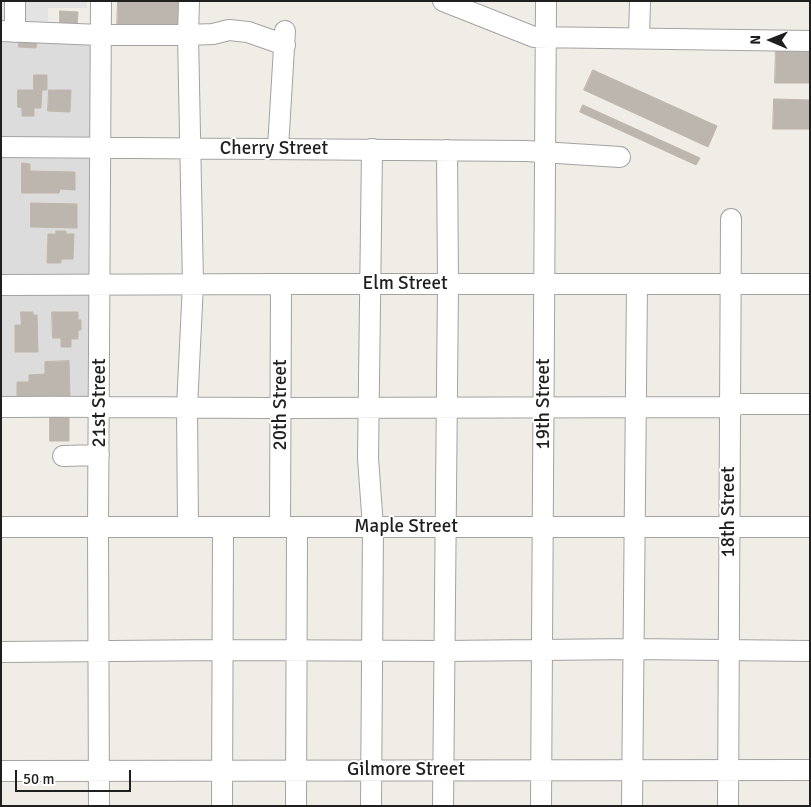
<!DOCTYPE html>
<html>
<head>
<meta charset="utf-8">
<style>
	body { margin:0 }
	#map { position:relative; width:811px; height:807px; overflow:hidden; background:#efede6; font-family:Signika,sans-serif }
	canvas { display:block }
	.frame { position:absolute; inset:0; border:2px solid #1f1f1f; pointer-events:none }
	.north { position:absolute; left:746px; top:15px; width:50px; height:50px; -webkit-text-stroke:4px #fff; paint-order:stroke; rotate:271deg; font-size:14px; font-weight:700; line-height:20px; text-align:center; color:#1f1f1f }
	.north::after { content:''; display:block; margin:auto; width:18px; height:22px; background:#1f1f1f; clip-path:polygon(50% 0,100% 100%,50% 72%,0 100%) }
	.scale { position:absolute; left:15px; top:770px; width:116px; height:22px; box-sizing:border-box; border:2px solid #1f1f1f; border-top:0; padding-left:6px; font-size:15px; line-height:18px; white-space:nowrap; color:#1f1f1f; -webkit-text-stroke:4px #fff; paint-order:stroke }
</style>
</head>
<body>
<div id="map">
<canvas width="811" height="807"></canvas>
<div class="frame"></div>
<div class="north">N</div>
<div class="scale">50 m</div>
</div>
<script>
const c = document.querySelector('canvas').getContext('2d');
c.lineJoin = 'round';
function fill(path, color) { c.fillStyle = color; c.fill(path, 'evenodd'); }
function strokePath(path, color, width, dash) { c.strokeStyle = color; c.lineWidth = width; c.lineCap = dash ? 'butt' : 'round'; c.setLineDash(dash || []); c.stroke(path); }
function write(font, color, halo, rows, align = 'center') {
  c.font = font + ' Signika,sans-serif'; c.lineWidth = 4; c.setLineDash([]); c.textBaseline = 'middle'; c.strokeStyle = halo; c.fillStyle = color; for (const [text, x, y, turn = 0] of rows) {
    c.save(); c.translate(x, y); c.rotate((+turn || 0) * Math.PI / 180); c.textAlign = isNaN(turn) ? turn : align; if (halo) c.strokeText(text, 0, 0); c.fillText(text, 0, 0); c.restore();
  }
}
fill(new Path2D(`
	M1 37 94 38V402L1 403Z`), '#dddcdc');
fill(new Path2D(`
	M1 1H87V8H48V26L1 25Z`), '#e3e3e3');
const building = new Path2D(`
	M118 1H185V30L117 29Z
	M60 11 78 12 77 26 60 25Z
	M19 37H37L36 48 19 47Z
	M776 46H810V83H775Z
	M593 70 717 126 708 147 584 90Z
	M34 75H47V90H34Z
	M18 90H42L41 108H34V116H22V108L18 107Z
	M49 90H71L70 112 48 111Z
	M774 99 810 100V129H773Z
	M583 105 700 158 696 165 580 112Z
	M22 163 30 164V193H22Z
	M30 171 75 172V190L60 189 59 193H30Z
	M31 203 77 204V228L31 227Z
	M56 231H66V234H74L73 259H61V263H47L48 234H56Z
	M21 312H33V315H37L38 352H15V325H21Z
	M52 312H78V320H81V330H78V339H71V347H61V338H53Z
	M69 361 70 402H17V382H29V375L45 374V362Z
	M50 415H69V441H50Z`);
fill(building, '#bcb6af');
strokePath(building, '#c0b6aa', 1);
const minor = new Path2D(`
	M443 1 534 37 810 41
	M1 31 101 35H188L213 34 229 30 248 32 285 45
	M15 32V1
	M639 38 640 1
	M1 147 526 151 620 157
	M278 148 285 31
	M1 285 281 284H810
	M1 407C94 406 187 408 281 408 430 407 580 406 730 407L741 404H810
	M63 456 99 455
	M1 527H810
	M188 527 187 407 193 284 188 35 189 1
	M280 527 281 284
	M1 652 223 650 444 651 634 649 810 651
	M1 771 810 770
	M99 806 98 527 101 1
	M222 806 223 527
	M296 806 297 527
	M371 806 373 527 368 458 372 149
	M443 806 448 284 447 150
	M541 806 546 1
	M632 806 637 284
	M728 806 731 219`);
strokePath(minor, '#a3a3a3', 22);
strokePath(minor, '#fff', 20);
write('19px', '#1f1f1f', '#fff', [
	["Cherry Street",274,149],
	["Elm Street",405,284],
	["21st Street",100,403,-90],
	["19th Street",544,404,-90],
	["20th Street",281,405,-90],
	["18th Street",729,512,-90],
	["Maple Street",406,527],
	["Gilmore Street",406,770]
]);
</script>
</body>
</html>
